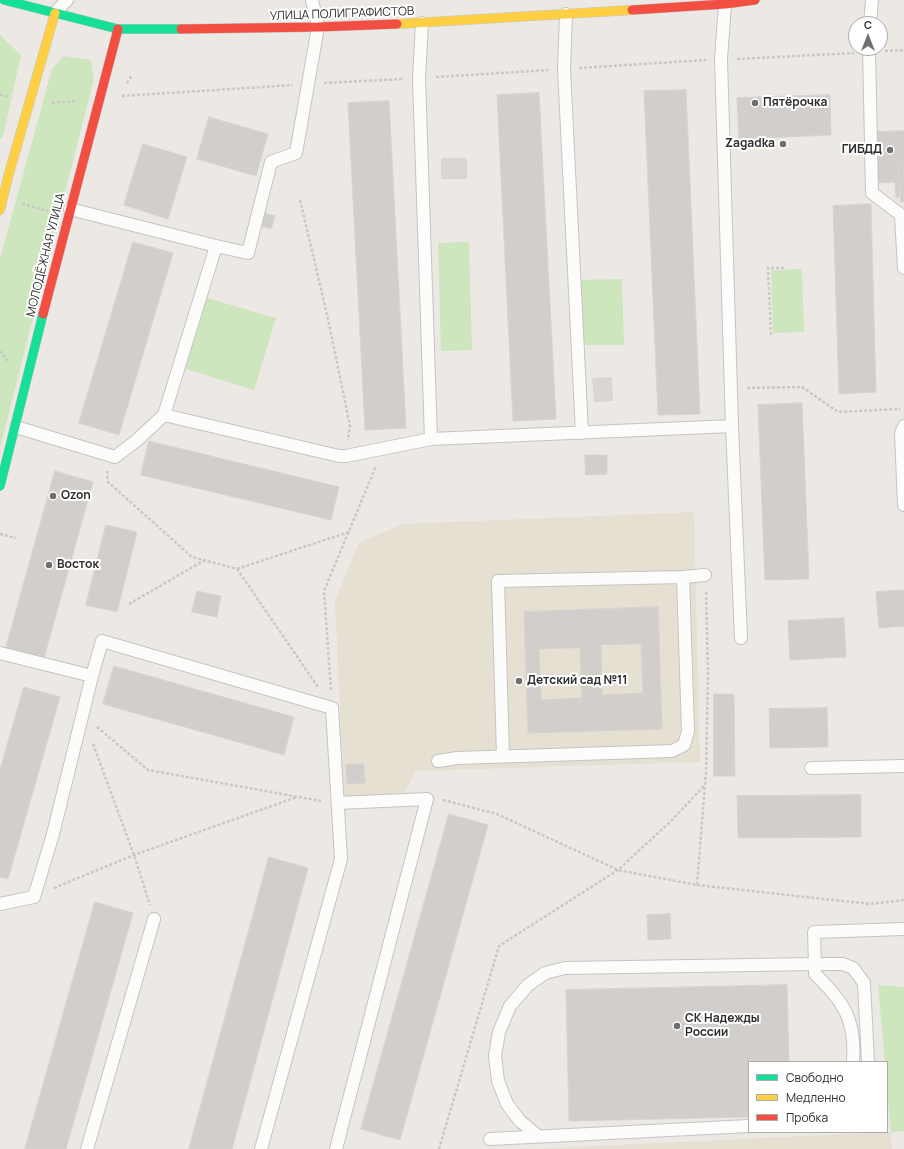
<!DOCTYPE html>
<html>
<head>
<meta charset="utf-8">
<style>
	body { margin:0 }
	#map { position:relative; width:904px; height:1149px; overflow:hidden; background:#ece8e4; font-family:Manrope,sans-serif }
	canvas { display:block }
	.legend { position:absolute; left:748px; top:1061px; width:140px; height:72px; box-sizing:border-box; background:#fff; border:1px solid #ababab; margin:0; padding:5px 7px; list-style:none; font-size:12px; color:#2e2e2e }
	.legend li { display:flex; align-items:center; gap:8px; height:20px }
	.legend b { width:20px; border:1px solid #ababab }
	.north { position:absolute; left:848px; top:16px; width:40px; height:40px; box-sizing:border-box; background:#fff; border:1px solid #ababab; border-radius:50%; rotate:0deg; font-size:11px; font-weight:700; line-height:16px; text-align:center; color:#2e2e2e }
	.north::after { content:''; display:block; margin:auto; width:14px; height:18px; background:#706f6e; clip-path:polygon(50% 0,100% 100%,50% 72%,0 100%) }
</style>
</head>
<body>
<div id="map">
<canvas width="904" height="1149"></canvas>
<ul class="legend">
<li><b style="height:5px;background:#16e098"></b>Свободно</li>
<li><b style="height:5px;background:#ffcf43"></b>Медленно</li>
<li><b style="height:5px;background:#f24e42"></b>Пробка</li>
</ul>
<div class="north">С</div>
</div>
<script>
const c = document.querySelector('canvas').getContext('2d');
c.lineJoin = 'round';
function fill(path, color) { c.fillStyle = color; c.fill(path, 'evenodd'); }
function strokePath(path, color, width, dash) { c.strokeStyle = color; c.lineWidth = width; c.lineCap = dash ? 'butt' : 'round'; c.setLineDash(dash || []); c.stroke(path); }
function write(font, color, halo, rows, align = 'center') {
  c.font = font + ' Manrope,sans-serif'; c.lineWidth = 4; c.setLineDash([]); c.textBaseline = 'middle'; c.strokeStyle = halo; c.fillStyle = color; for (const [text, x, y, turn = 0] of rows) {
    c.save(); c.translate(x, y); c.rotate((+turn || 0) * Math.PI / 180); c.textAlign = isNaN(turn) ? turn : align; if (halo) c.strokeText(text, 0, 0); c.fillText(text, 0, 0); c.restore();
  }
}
fill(new Path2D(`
	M694 512 700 762 416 771 404 793 344 797 335 601 359 543 403 524Z
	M891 1132 892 1149H532Z`), '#e6e0d3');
fill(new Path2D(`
	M0 35 21 55 3 137 0 139Z
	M64 56 91 60 94 79 0 448V259L52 69Z
	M469 242 472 350 441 351 438 243Z
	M802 269 804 332 773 333 771 270Z
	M622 279 624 345H577L574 280Z
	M200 296 276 318 254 390 179 367Z
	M878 985 904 987V1131L891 1132 887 1089V1062H885Z`), '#cee6be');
fill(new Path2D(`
	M441 158H467V179H441Z
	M612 377 613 401 594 402 592 378Z`), '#dad6d2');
const building = new Path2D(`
	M686 90 700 414 658 415 644 91Z
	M539 93 556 419 513 421 497 95Z
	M830 95 831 135 739 139 737 98Z
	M389 101 406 428 365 430 348 103Z
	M209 117 268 134 256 176 197 159Z
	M904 131V168H899L900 197 896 198 895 182 877 183 875 132Z
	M143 144 187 157 168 219 124 205Z
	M899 168H904V202H901Z
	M871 204 876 392 839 394 833 206Z
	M262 212 275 216 271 229 258 225Z
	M133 242 173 253 119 435 79 423Z
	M802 403 809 579 765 580 758 405Z
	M149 441 339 487 331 520 141 475Z
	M585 455H607V474L586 475Z
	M55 471 93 482 44 658 6 648Z
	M106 525 137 532 117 612 86 605Z
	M900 590H904V626L879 628 876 592Z
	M197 591 221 596 217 617 192 612Z
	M658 607 662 729 528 733 524 612ZM641 644 643 693 602 695 601 645ZM580 648 582 698 541 700 539 649Z
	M844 618 846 657 790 660 788 621Z
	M114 666 294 717 284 755 103 704Z
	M24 687 60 697 8 879 0 877V770Z
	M714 694H734L735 776H714Z
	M827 708 828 747 770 748 769 709Z
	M364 764 365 783 347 784 346 765Z
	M861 795V837L738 838 737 796Z
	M449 814 488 825 400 1140 361 1129Z
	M269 857 308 868 301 894 232 1149H189Z
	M95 902 133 913 110 994 66 1149H25Z
	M670 914 671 939 648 940 647 915Z
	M787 985 789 1062H749V1117L569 1121 566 990Z`);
fill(building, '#d1cecb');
strokePath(building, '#d7d4d0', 1);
const lane = new Path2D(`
	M55 13 67 0
	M566 14 564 69 582 433
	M422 23 419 78 431 439 732 426 721 59 725 4
	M870 24 872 0
	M869 48 872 193 901 215 904 268
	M70 209 216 246
	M164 415 339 456H346L431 439
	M732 426 741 638
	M904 426 901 433 904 505
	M16 427 115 457 136 441 164 415 216 246 248 253 271 162 296 153 318 27 312 0
	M683 577 705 575
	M0 653 92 676 53 834 34 897 0 904
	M92 676 102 641 332 708 341 859 261 1149
	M438 761 457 758 672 751 684 745 688 731 683 577 498 581 503 756
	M811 768 904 766
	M868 1062 864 983 853 968 843 964H815L814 932 904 929
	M538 1136 520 1121 507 1104 498 1081 495 1056 499 1032 510 1006 528 985 545 973 565 968 815 964V974C844 1002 856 1020 853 1062
	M490 1139 749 1126
	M87 1149 154 919
	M336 1149 427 799 338 803`);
const fast = new Path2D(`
	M4 0 118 29H181
	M0 486 43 314`);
const slow = new Path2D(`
	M397 24 632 10
	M0 210 8 177 55 13`);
const jam = new Path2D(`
	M632 10 725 4 755 0
	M181 29 318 27 397 24
	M43 314 118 29`);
strokePath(lane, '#c5c4c5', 14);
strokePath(fast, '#c5c4c5', 10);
strokePath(slow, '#c5c4c5', 10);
strokePath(jam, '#c5c4c5', 10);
strokePath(new Path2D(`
	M885 51 904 50
	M737 59 854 53
	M579 68 706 60
	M436 77 548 70
	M127 83 132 75
	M324 83 403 79
	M0 95 9 97
	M122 96 293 85
	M52 103 76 101
	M300 200 328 319 350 426 348 440
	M22 204 48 211
	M771 335 768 268H786
	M0 351 9 362
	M747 388 802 387 838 412 900 409
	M107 471 108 482 192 557 237 569 318 687
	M0 534 16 538
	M237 569 349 532
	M129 604 205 560
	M331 690 324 591 376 466
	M97 727 148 770 321 801
	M93 744 134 855 150 905
	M443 800 497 814 618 870 697 885 706 772 708 675 706 590
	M697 885 870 904 904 900
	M54 888 134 855 297 797
	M439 1149 499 946 618 870 670 822 704 786`), '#c9c9c8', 2.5, [3, 2]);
strokePath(lane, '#fcfcfb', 12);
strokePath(fast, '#16e098', 9);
strokePath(slow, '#ffcf43', 9);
strokePath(jam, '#f24e42', 9);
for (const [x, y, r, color] of [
	[755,103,4,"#706f6e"],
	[783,144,4,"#706f6e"],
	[890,150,4,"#706f6e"],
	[53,496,4,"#706f6e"],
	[49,565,4,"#706f6e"],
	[519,681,4,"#706f6e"],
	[677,1026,4,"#706f6e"]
]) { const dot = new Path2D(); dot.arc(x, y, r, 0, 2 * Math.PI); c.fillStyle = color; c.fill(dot); strokePath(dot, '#fff', 1.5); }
write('12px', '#2e2e2e', '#fff', [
	["УЛИЦА ПОЛИГРАФИСТОВ",342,14,-2],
	["МОЛОДЁЖНАЯ УЛИЦА",46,255,-76]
]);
write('bold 12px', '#2e2e2e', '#fff', [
	["Пятёрочка",763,103],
	["Zagadka",775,144,"right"],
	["ГИБДД",882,150,"right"],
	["Ozon",61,496],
	["Восток",57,565],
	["Детский сад №11",527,681],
	["СК Надежды",685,1019],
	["России",685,1033]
], 'left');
</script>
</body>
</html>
